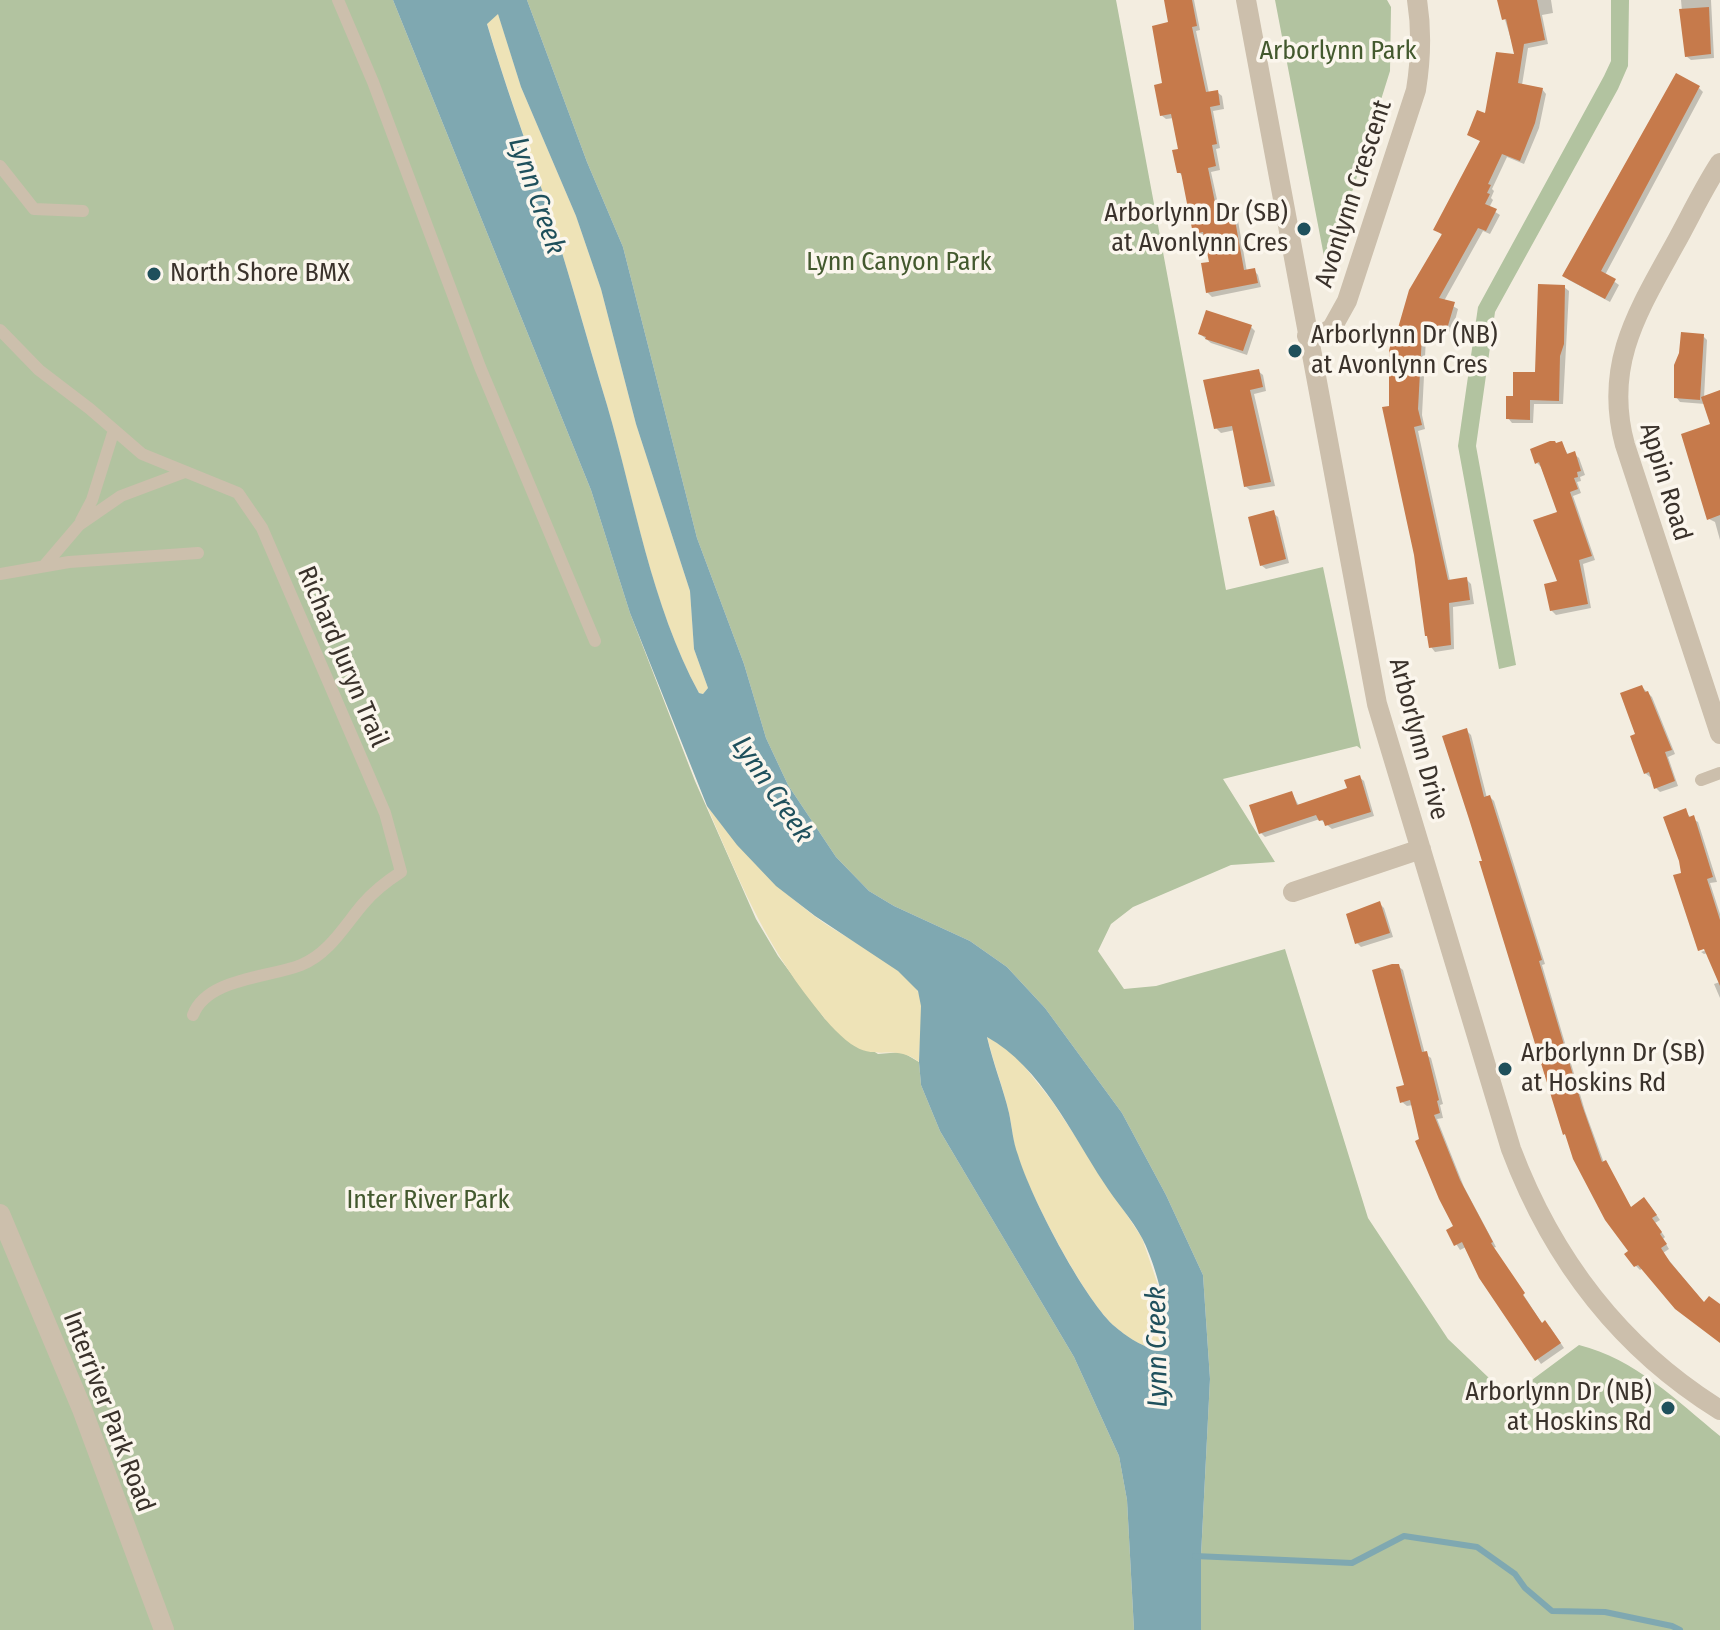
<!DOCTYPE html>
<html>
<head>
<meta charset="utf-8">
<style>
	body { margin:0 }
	canvas { display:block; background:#f3ede0 }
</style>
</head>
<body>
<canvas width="1720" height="1630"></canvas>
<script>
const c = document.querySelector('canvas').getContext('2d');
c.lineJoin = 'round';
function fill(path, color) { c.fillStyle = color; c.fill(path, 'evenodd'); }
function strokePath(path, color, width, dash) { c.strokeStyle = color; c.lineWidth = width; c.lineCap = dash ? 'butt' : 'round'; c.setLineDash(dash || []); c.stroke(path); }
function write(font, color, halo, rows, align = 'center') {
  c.font = font + ' "Fira Sans Condensed",sans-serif'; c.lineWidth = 7; c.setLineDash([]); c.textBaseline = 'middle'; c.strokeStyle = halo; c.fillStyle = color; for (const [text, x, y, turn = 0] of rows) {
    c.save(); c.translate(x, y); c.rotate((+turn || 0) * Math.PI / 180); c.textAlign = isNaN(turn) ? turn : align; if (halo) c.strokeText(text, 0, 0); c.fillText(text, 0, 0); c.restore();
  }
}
fill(new Path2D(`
	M0 0H393L591 490 630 613 695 781 756 919 778 956 825 1019 878 1054 902 1052 919 1062 921 1085 940 1131 1074 1357 1119 1456 1127 1500 1134 1630H0Z
	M527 0H1116L1226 590 1323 567 1361 749 1357 746 1223 779 1275 862 1231 865 1133 907 1111 924 1098 951 1124 989 1156 986 1285 949 1368 1218 1448 1339 1509 1397 1579 1345C1635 1359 1676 1400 1720 1436V1630H1201V1556L1210 1379 1203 1275 1166 1195 1122 1113 1045 1008 1007 967 970 941 894 906 869 891 836 857 788 785 766 738 744 664 697 538 623 247 587 162Z
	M1275 0H1387L1391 7 1390 71 1327 272Z
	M1611 0H1629L1628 66 1618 89 1495 312 1476 446 1516 665 1499 669 1458 446 1478 307 1604 76 1611 61Z`), '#b2c3a0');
fill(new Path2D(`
	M498 13 521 87 576 216 601 289 636 424 690 591 694 649 708 688 703 694 699 693C651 604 635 502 607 405 586 335 567 265 544 196 525 138 504 82 487 23Z
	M707 806C739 847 772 884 813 915 840 936 899 963 917 990 926 1004 919 1045 919 1062 894 1043 877 1062 851 1044 836 1033 824 1018 813 1004 764 942 738 878 707 806Z
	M987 1036 1016 1056 1052 1101 1142 1238 1161 1294 1166 1334 1165 1344 1161 1350C1144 1349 1126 1336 1113 1325 1082 1295 1031 1196 1017 1155 1013 1141 1012 1126 1009 1113 1003 1087 993 1062 987 1036Z`), '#eee3b7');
fill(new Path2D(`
	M393 0H527L587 162 623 247 697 538 744 664 766 738 788 785 836 857 869 891 894 906 970 941 1007 967 1045 1008 1122 1113 1166 1195 1203 1275 1210 1379 1201 1556V1630H1134L1127 1500 1119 1456 1074 1357 940 1131 921 1085 919 1062 921 1006 918 991 898 971 815 916 776 886 737 845 707 806 630 613 591 490ZM498 14 521 87 576 216 601 289 636 424 690 591 694 649 708 688 703 694 699 693C651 604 635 501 607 405 586 336 567 265 544 196 525 139 504 82 487 24ZM987 1037C1041 1067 1071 1133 1104 1183 1116 1202 1132 1219 1142 1238 1154 1260 1176 1329 1161 1350 1144 1349 1126 1336 1113 1325 1082 1295 1031 1198 1018 1155 1013 1142 1012 1127 1009 1113 1003 1088 993 1063 987 1037Z`), '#7fa8b1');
fill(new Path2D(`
	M1166 0H1194L1200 30 1196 31 1209 93 1217 92 1222 96 1224 109 1213 111 1220 148 1216 149 1220 170 1211 172 1220 213 1232 211 1237 215 1247 272 1254 270 1258 275 1261 287 1212 297 1207 292 1211 264 1206 236 1199 237 1195 233 1184 178 1179 172 1181 151 1174 118 1166 119 1161 115 1171 24Z
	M1499 0H1551L1553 13 1542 15 1548 44 1528 48 1522 85 1542 89 1546 94 1539 128 1524 164 1507 157 1492 189 1494 191 1491 198 1493 200 1489 208 1500 215 1490 234 1483 231 1444 301 1458 309 1452 332 1434 328 1431 340 1426 338 1422 415 1425 429 1418 431 1450 581 1466 579 1471 584 1474 604 1453 607 1454 649 1435 652 1431 647 1391 408 1396 344 1443 236 1436 229 1482 142 1469 135 1487 116 1516 56Z
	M1681 0H1711L1714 58 1691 60 1686 56Z
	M1699 88 1703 92 1605 275 1619 285 1610 302 1569 280 1564 276Z
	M1564 287 1569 291 1563 404H1534L1533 423H1512L1508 418 1515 398 1537 374Z
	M1251 327 1255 331 1247 355 1211 343 1200 334Z
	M1703 336 1707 340 1704 398 1720 392V540L1715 522 1709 519 1713 426 1705 404 1680 402 1676 397Z
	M1258 371 1263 375 1266 391 1254 394 1275 486 1250 490 1245 486 1235 430 1221 433 1216 428Z
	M1561 443 1569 456 1574 454 1579 458 1585 475 1580 477 1581 481 1577 482 1581 493 1573 496 1595 560 1583 564 1591 608 1556 615 1551 610 1560 583 1559 513 1541 467 1537 463Z
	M1273 513 1278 517 1289 563 1266 569 1261 565Z
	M1642 687 1652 697 1675 754 1668 757 1678 786 1660 792 1656 788 1653 776 1650 777 1645 773 1638 735Z
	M1466 730 1471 735 1487 798 1490 797 1494 801 1545 964 1542 965 1585 1111 1604 1163 1632 1209 1649 1204 1660 1220 1655 1223 1665 1237 1663 1239 1669 1249 1663 1253 1705 1304 1720 1307V1342L1643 1268 1640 1270 1636 1266 1631 1252 1565 1134 1484 862Z
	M1359 777 1364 781 1374 816 1332 829 1320 819 1265 837 1261 833 1292 793 1299 806 1350 789Z
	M1685 811 1691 818 1698 822 1717 882 1710 883 1720 914V981L1708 953 1704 954 1701 952 1714 947 1683 874Z
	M1379 903 1384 908 1393 937 1361 947 1356 942Z
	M1398 966 1403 970 1425 1054 1431 1058 1443 1104 1440 1105 1443 1118 1437 1119 1464 1187 1496 1247 1493 1248 1543 1325 1550 1327 1564 1348 1541 1364 1481 1277 1466 1247 1460 1250 1448 1231 1456 1227 1422 1140 1413 1105 1407 1106 1402 1102 1407 1086Z
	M1720 982V998L1714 984Z`), '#0003');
strokePath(new Path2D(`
	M1195 1556 1352 1563 1404 1536 1477 1547 1515 1574 1525 1588 1552 1611 1605 1612 1672 1626 1680 1630`), '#7fa8b1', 6);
fill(new Path2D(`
	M1164 0H1192L1197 26 1192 27 1206 92 1218 90 1220 105 1210 107 1217 144 1212 145 1216 166 1208 168 1217 212 1233 209 1244 270 1255 268 1258 283 1206 293 1201 263 1209 262 1203 232 1193 234 1181 173H1177L1172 150 1178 149 1171 114 1160 116 1154 85 1162 83 1152 26 1168 22Z
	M1497 0H1537L1545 40 1524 44 1518 83 1543 88 1535 123 1520 161 1502 154 1488 184 1491 185 1487 193 1490 194 1485 204 1497 209 1486 231 1478 228 1439 298 1455 302 1447 329 1430 324 1427 337 1422 335 1418 409 1422 425 1414 427 1448 580 1467 577 1470 600 1449 603 1451 645 1429 648 1427 636H1425L1414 555 1382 407 1389 406V351L1391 342H1394L1409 290 1442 234 1433 230 1480 141 1467 135 1477 110 1485 113 1496 52 1514 54 1506 19 1502 20Z
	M1709 7 1711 54 1685 57 1679 9Z
	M1676 73 1700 86 1601 271 1616 279 1605 299 1562 276Z
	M1538 284 1565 285 1564 344 1560 356 1559 401 1530 400V420L1506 419V396H1513V372H1535Z
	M1206 310 1252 325 1243 351 1205 339 1206 337 1198 334Z
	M1681 332 1704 334 1700 400 1674 398V365L1679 353Z
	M1259 369 1263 387 1250 390 1271 482 1244 487 1232 426 1214 429 1203 380Z
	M1720 390V515L1707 520 1681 434 1710 424 1701 397Z
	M1550 441H1555L1556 443 1562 441 1567 454 1575 451 1581 471 1577 472 1578 477 1574 478 1578 489 1570 492 1592 556 1579 560 1588 604 1550 611 1544 584 1557 581 1533 520 1557 512 1539 462 1535 464 1530 449Z
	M1274 510 1286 559 1260 566 1248 517Z
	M1642 685 1645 692 1648 691 1672 750 1665 752 1675 781 1654 789 1649 772 1644 774 1630 736 1635 734 1620 693Z
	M1467 728 1484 797 1490 795 1542 960 1539 961 1582 1105 1602 1162 1606 1160 1631 1207 1644 1197 1657 1215 1652 1218 1662 1232 1660 1234 1667 1244 1661 1248 1670 1262 1704 1302 1709 1296 1720 1304V1343L1675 1309 1638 1265 1634 1267 1624 1254 1628 1251 1605 1220 1573 1159 1565 1134 1563 1135 1479 861H1482L1469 819 1442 736Z
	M1360 775 1371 812 1325 826 1323 820 1319 821 1316 815 1259 834 1249 805 1292 791 1297 805 1347 788 1344 780Z
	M1686 808 1689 817 1694 815 1713 877 1707 879 1720 920V986L1704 949 1698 951 1673 875 1681 873 1679 861 1663 817Z
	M1380 901 1390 933 1355 944 1346 914Z
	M1392 964H1399L1422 1052 1427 1051 1439 1100 1437 1101 1440 1113 1434 1115 1460 1180 1493 1242 1491 1243 1525 1293 1523 1295 1542 1323 1545 1320 1561 1343 1535 1361 1479 1278 1462 1242 1454 1246 1446 1230 1453 1226 1439 1199 1415 1141 1419 1139 1410 1100 1400 1103 1396 1087 1404 1085 1372 970Z`), '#c67a4b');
strokePath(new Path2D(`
	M338 0 373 82 480 367 595 641
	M0 166 34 209 83 211
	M0 330 39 370 90 409 142 454 238 493 262 528 385 813 401 872C387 881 374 891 363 904 345 925 329 954 301 965 268 978 207 978 193 1015
	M81 521 92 500 114 430
	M44 566 79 525 121 496 185 472
	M0 574 69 562 198 553
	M1701 780 1720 773`), '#ccbfac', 12);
strokePath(new Path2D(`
	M1246 0 1377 704 1511 1149C1552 1258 1620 1348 1720 1410
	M1720 163C1703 189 1690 217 1675 244 1638 311 1603 365 1625 445L1720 734
	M1307 336 1323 334 1332 328 1347 301 1416 90C1421 59 1422 31 1417 0
	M1293 892 1421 849
	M0 1214 82 1409 164 1630`), '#ccbfac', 20);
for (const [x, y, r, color] of [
	[1304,229,8,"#1f505c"],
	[154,274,8,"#1f505c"],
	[1295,351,8,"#1f505c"],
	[1505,1069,8,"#1f505c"],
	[1668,1408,8,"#1f505c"]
]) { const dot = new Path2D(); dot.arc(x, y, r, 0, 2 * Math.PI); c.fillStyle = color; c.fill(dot); strokePath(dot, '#fbf6ed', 3); }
write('26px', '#43592e', '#fbf6ed', [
	["Arborlynn Park",1338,52],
	["Lynn Canyon Park",899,263],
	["Inter River Park",428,1201]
]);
write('26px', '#3a322b', '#fbf6ed', [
	["Avonlynn Crescent",1354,194,-72],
	["Appin Road",1665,482,73],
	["Richard Juryn Trail",342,657,67],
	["Arborlynn Drive",1418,739,75],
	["Interriver Park Road",108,1412,69]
]);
write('26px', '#3a322b', '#fbf6ed', [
	["Arborlynn Dr (SB)",1288,214,"right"],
	["at Avonlynn Cres",1288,244,"right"],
	["North Shore BMX",170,274],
	["Arborlynn Dr (NB)",1311,336],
	["at Avonlynn Cres",1311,366],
	["Arborlynn Dr (SB)",1521,1054],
	["at Hoskins Rd",1521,1084],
	["Arborlynn Dr (NB)",1652,1393,"right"],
	["at Hoskins Rd",1652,1423,"right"]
], 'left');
write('italic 28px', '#1f505c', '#fbf6ed', [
	["Lynn Creek",536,196,71],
	["Lynn Creek",772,790,56],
	["Lynn Creek",1158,1347,-91]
]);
</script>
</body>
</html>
